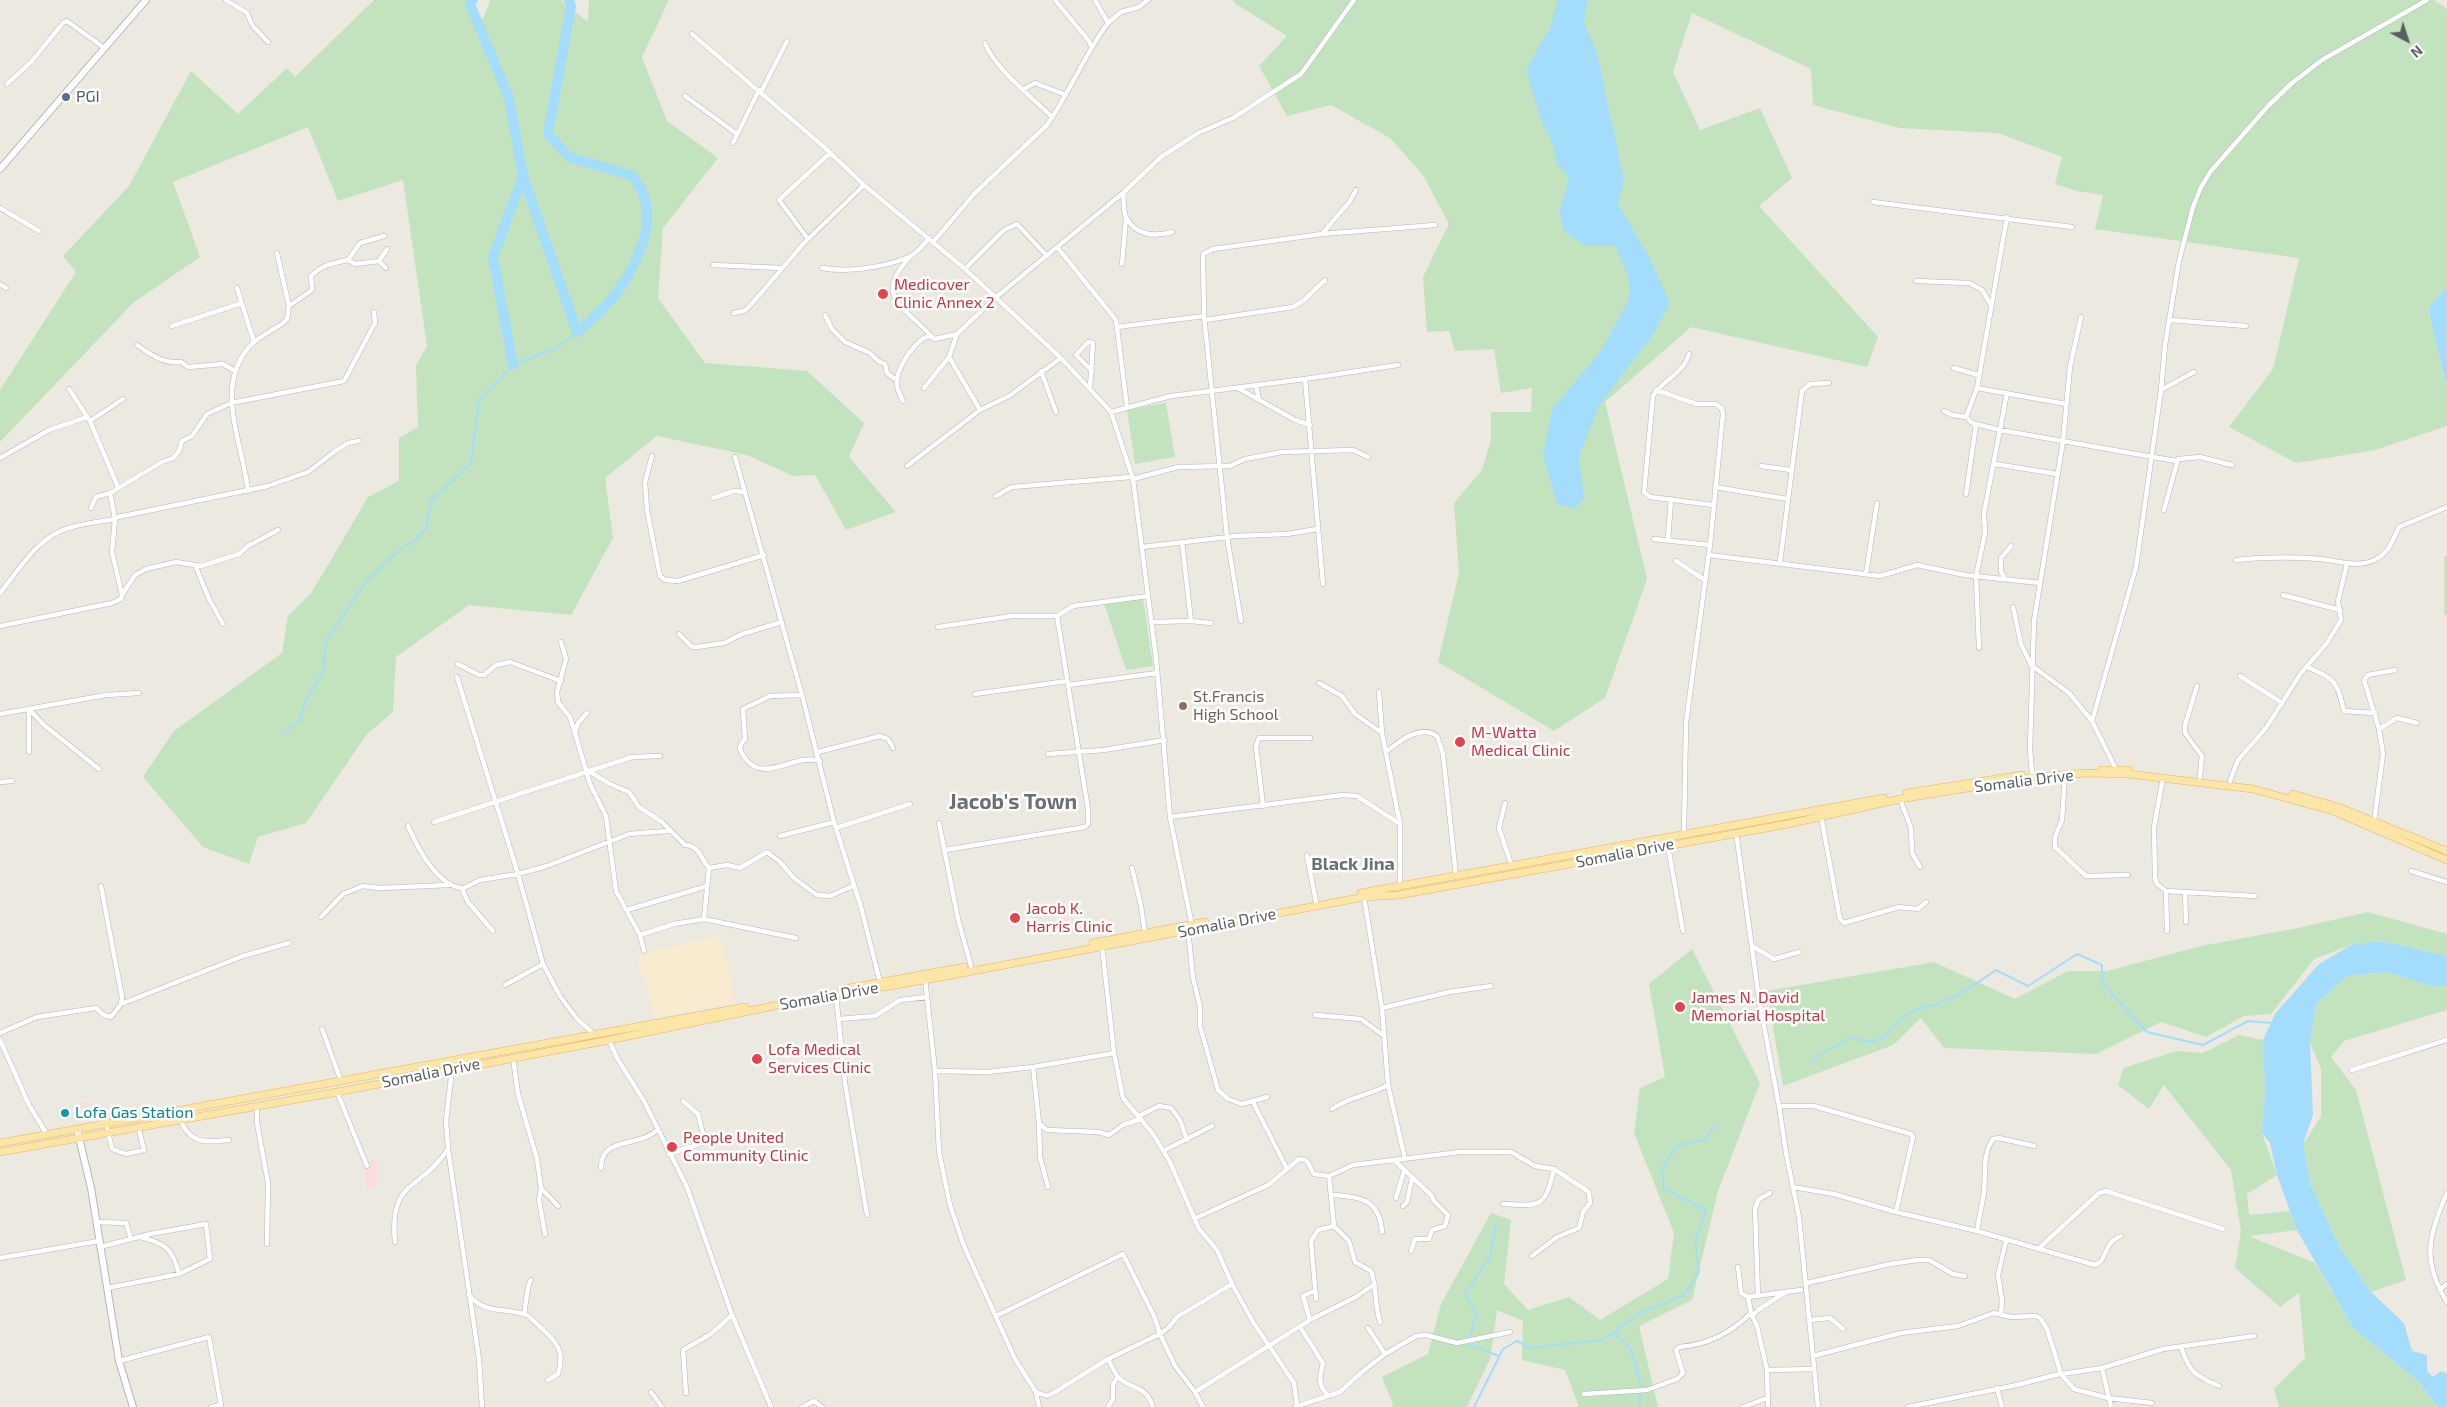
<!DOCTYPE html>
<html>
<head>
<meta charset="utf-8">
<style>
	body { margin:0 }
	#map { position:relative; width:2447px; height:1407px; overflow:hidden; background:#ece9e1; font-family:"Exo 2",sans-serif }
	canvas { display:block }
	.north { position:absolute; left:2382px; top:15px; width:50px; height:50px; -webkit-text-stroke:4px #fff; paint-order:stroke; rotate:140deg; font-size:14px; font-weight:700; line-height:20px; text-align:center; color:#5a5e61 }
	.north::after { content:''; display:block; margin:auto; width:18px; height:22px; background:#5a5e61; clip-path:polygon(50% 0,100% 100%,50% 72%,0 100%) }
</style>
</head>
<body>
<div id="map">
<canvas width="2447" height="1407"></canvas>
<div class="north">N</div>
</div>
<script>
const c = document.querySelector('canvas').getContext('2d');
c.lineJoin = 'round';
function fill(path, color) { c.fillStyle = color; c.fill(path, 'evenodd'); }
function strokePath(path, color, width, dash) { c.strokeStyle = color; c.lineWidth = width; c.lineCap = dash ? 'butt' : 'round'; c.setLineDash(dash || []); c.stroke(path); }
function write(font, color, halo, rows, align = 'center') {
  c.font = font + ' "Exo 2",sans-serif'; c.lineWidth = 5; c.setLineDash([]); c.textBaseline = 'middle'; c.strokeStyle = halo; c.fillStyle = color; for (const [text, x, y, turn = 0] of rows) {
    c.save(); c.translate(x, y); c.rotate((+turn || 0) * Math.PI / 180); c.textAlign = isNaN(turn) ? turn : align; if (halo) c.strokeText(text, 0, 0); c.fillText(text, 0, 0); c.restore();
  }
}
fill(new Path2D(`
	M89 1102 94 1108 93 1113 82 1114 80 1103Z
	M364 1161H377V1185L366 1189Z`), '#f9dddd');
fill(new Path2D(`
	M374 0H474L470 11 483 19 490 0H561L588 22 589 0H669L642 57 667 121 718 158 663 228 658 298 705 363 807 371 864 423 849 457 896 512 846 530 815 475 793 476 747 455 657 436 605 478 613 538 571 615 469 605 396 657 393 712 367 734 306 823 258 837 249 864 203 847 143 777 174 731 282 653 288 616 312 592 368 497 399 481V438L418 427 416 365 427 346 403 180 338 201 308 127 173 182 200 257 133 303 0 442V390L76 272 63 256 129 186 191 71 238 114 287 68 295 77Z
	M1234 0H2434L2447 9V287L2428 309 2447 388V426L2375 450 2296 463 2229 427 2273 369 2299 258 2095 229 2103 195 2076 191 2055 184 2062 157 1998 133 1900 128 1813 105 1811 69 1692 13 1673 72 1700 130 1760 108 1792 178 1759 206 1878 337 1867 367 1691 327 1605 402 1647 579 1605 698 1554 731 1438 662 1459 573 1454 503 1482 470 1491 440V412H1531L1532 388 1501 393 1494 349 1455 351 1449 331 1427 332 1423 277 1449 224 1423 175 1390 138 1331 105 1287 116 1259 66 1287 36 1233 2Z
	M1166 403 1175 457 1135 464 1127 410Z
	M2447 556V616L2444 614V557Z
	M1143 599 1153 666 1126 670 1104 603Z
	M2368 912 2447 934V956L2381 941 2351 945 2314 959 2271 1014 2244 1016 2206 1037 2161 1022 2096 1054 1944 1048 1921 1018 1893 1045 1783 1086 1767 991 1934 962 2015 999 2068 971H2107L2201 946 2298 928Z
	M1692 949 1760 1083 1718 1191 1692 1300 1639 1326 1658 1407H1579L1565 1370 1522 1360 1523 1321 1497 1310 1490 1359 1467 1407H1391L1393 1404 1382 1377 1428 1354 1441 1304 1491 1213 1511 1220 1504 1284 1528 1310 1569 1297 1600 1320 1668 1279 1674 1233 1634 1133 1640 1088 1665 1077 1649 984Z
	M2386 972 2433 986H2447V1010L2344 1041 2331 1057 2356 1090 2406 1280 2371 1292 2340 1248 2311 1185 2303 1144 2321 1117V1069L2310 1043 2316 1004 2347 976Z
	M2239 1035 2263 1040 2265 1092 2262 1133 2277 1175 2247 1194 2249 1215 2290 1211 2297 1230 2249 1236 2315 1263 2353 1328 2417 1380 2438 1407H2279L2274 1389 2305 1358 2299 1293 2280 1307 2235 1268 2241 1231 2231 1170 2164 1085 2149 1109 2118 1085 2123 1068 2177 1051 2203 1053Z`), '#c2e3be');
fill(new Path2D(`
	M720 935 729 967 734 1003 654 1017 637 955Z`), '#f8ebd0');
fill(new Path2D(`
	M1558 0H1588L1584 23 1597 53 1624 180 1618 204 1649 257 1670 303 1654 333 1599 406 1579 456 1584 497 1575 509 1557 504 1543 455 1552 409 1601 351 1630 297 1628 275 1615 246H1586L1564 232 1559 212 1569 178 1557 164 1554 147 1541 120 1526 70 1550 28Z
	M2447 287V388L2428 309Z
	M2381 941 2447 956V986H2433L2386 972 2347 976 2316 1004 2310 1043 2313 1115 2303 1144 2311 1185 2340 1248 2371 1292 2404 1323 2412 1351 2427 1355V1371L2433 1377 2441 1371 2447 1374V1407H2438L2417 1380 2353 1328 2297 1230 2277 1175 2270 1143 2262 1133 2265 1092 2263 1040 2275 1014 2319 964 2351 945Z`), '#a3ddfb');
strokePath(new Path2D(`
	M284 733 300 721 304 704 323 672 326 641 366 582 398 551 415 540 426 529 431 501 471 463 479 400 513 365 556 348 577 332
	M1811 1061 1850 1037C1887 1051 1886 1028 1911 1012 1916 1008 1932 1007 1940 1003 1961 995 1977 983 1996 970L2028 986 2077 954 2102 965V983L2147 1032 2203 1045 2248 1021 2271 1023
	M1496 1225 1490 1257 1465 1294 1476 1313 1468 1344 1499 1356
	M1614 1333 1630 1348 1641 1384 1639 1407
	M1474 1407 1503 1349 1517 1341 1530 1348 1603 1340 1640 1313 1684 1295 1699 1272 1695 1242 1706 1210 1664 1189 1662 1168 1678 1145 1705 1140 1716 1123`), '#a3ddfb', 2);
strokePath(new Path2D(`
	M473 0 470 4 509 98 523 176 577 332C592 320 607 307 618 291 635 267 655 227 644 197 642 190 637 183 633 176L569 157 548 134 571 6 569 0
	M513 365 493 257 523 176`), '#a3ddfb', 10);
const street = new Path2D(`
	M226 0 247 13 252 25 268 42
	M1055 0 1089 41 1091 46
	M1108 23 1121 12 1139 7 1148 0
	M692 34 824 147 864 185 965 269 1061 358 1111 412 1133 479 1156 658 1170 817 1192 926
	M985 43C994 68 1033 98 1052 117
	M7 84 31 62 63 23 67 21 103 47
	M1024 89 1035 83 1066 95
	M761 92 787 41
	M685 96 737 134
	M733 143 759 90
	M1123 193C1124 200 1123 211 1126 217 1135 236 1156 237 1172 232
	M1873 202 2072 227
	M0 208 39 231
	M2007 217 1977 388 2066 404
	M1322 234 1350 201 1356 190
	M808 239 779 200 830 153
	M934 241 974 194 1047 125C1070 92 1084 55 1108 23L1095 0
	M1057 247 1116 320 1127 407
	M277 253 289 306
	M910 257C872 298 905 306 932 337
	M348 260 360 243 384 236
	M1122 264 1126 218
	M713 265 782 268
	M386 268 379 261 387 249
	M822 268C848 273 885 267 909 257 918 253 923 245 929 238
	M965 269 1004 230 1017 224 1047 256
	M1916 281 1969 283 1982 290 1991 305
	M0 284 6 288
	M237 288 254 342
	M734 313 744 311 749 307 804 243 864 185
	M825 315 832 329 845 342 870 353 878 361 885 364 887 373 896 380
	M1205 320 1293 307 1303 301 1325 280
	M2170 320 2246 326
	M172 326 242 303
	M1117 327 1204 316
	M137 345C151 355 164 364 181 362L188 367 223 364 235 371
	M1689 354C1683 375 1663 379 1653 396L1644 492 1650 497 1713 505
	M949 357 980 410
	M1954 368 1978 375
	M1041 371 1056 412
	M1305 379 1398 365
	M1256 386 1259 400
	M1090 387 1093 343 1088 342 1076 355 1092 371
	M924 388 949 357 957 334
	M1238 388 1295 420 1310 425
	M69 389 90 421 118 487
	M1656 390 1697 404H1716L1722 409 1723 414 1710 545 1686 723 1684 835
	M2161 390 2194 372
	M903 401C900 395 895 386 897 379 899 365 916 339 929 336L935 339 957 334 995 298 1123 193 1161 157 1198 133 1233 118 1301 74 1354 0
	M1944 411 1952 415 1966 417 1972 423 2000 430 2176 461
	M1111 412 1171 396 1305 379 1323 584
	M1966 417 1977 388
	M90 421 123 399
	M652 456 645 482 647 510 660 576 665 580 678 581 764 555
	M735 457 802 695 834 822 861 907 880 982
	M0 458 49 430 87 417
	M1995 464 2057 474
	M907 466 980 410 1009 396 1061 358
	M1761 466 1791 470
	M1133 479 1178 467 1230 466 1245 459 1282 452 1353 450 1368 457
	M1715 487 1787 499
	M248 491C243 443 211 382 254 342 263 335 274 329 283 323L287 319 289 306 312 290 311 276C322 265 333 263 348 260L355 264 379 261
	M1966 494 1976 425
	M996 496 1012 487 1131 477
	M713 498 734 491 744 492
	M91 508 96 497 110 493
	M2164 510 2178 459 2200 457 2232 465
	M1654 539 1710 545
	M1668 540 1671 499
	M1182 542 1191 621
	M1142 547 1236 536 1287 534 1317 529
	M1709 555 1880 576 1917 565 1965 575 2040 583
	M2236 560C2263 557 2294 557 2321 559 2338 561 2362 569 2378 558 2390 551 2393 539 2399 527L2447 507
	M1676 561 1705 580
	M1780 562 1802 391 1810 384 1829 383
	M196 567 209 599 223 624
	M1866 574 1877 503
	M2005 579 2001 571V558L2011 546
	M0 593C20 569 37 537 69 528 84 523 100 522 115 519L110 493 162 462 173 458 179 451 182 441 192 436 207 414 231 403 344 381 375 323 374 312
	M122 595 135 575 146 569 176 562 201 566 239 554 248 546 278 530
	M2283 595 2340 610
	M2013 607 2021 644 2031 665 2069 693 2092 721
	M1241 621 1227 537 1204 316 1203 254 1213 249 1322 234 1435 225
	M1152 622 1191 621 1211 623
	M0 626 112 603 121 599 122 595 112 552 115 519 118 517 268 486 308 472 334 452 348 443 359 441
	M938 627 1012 616H1057L1073 606 1148 596
	M679 634 692 647H697L724 643 742 634 782 622
	M561 642 566 659 557 692 558 702 570 717 575 733 578 723 587 713
	M1979 648 1976 576 1985 533 1984 513 2007 393
	M458 664 479 675H484L496 665 510 662 561 681
	M2307 667C2335 679 2337 681 2344 711L2375 713
	M2240 676 2282 703
	M457 677 518 874 543 964 560 996 577 1019 595 1035
	M1319 683 1342 696 1355 714 1382 733
	M1068 685 1157 673
	M2197 686 2185 725V733L2202 756 2200 777
	M1379 692 1382 733 1400 824V886
	M975 694 1067 681
	M802 695 770 696 743 709 745 739 741 744C739 750 741 753 745 758 764 785 795 752 820 761
	M29 709 44 725 99 769
	M0 714 106 695 139 693
	M2379 729 2397 718 2417 723
	M575 733 590 784 606 816 616 891 640 935 644 951
	M1387 751C1400 741 1420 724 1437 736L1443 754 1456 876
	M29 752V709
	M818 752 880 736 888 739 893 748
	M1048 754 1104 750 1165 740
	M587 770 610 784 629 792 639 807 662 822 685 845C699 845 701 859 709 868L727 865 740 868 767 852 780 862 795 879 817 895 830 896 853 886
	M2117 771 2092 721 2136 567 2161 390 2165 345 2179 261 2193 207 2201 187 2211 171 2269 105 2292 83 2322 60 2427 0
	M2032 773 2030 748 2034 621 2063 441 2070 367 2081 317
	M2065 775 2062 820 2055 837V847L2086 876 2128 875
	M2163 778 2154 827 2155 878 2157 884 2166 891 2255 896
	M2230 781 2238 760 2266 728 2301 673 2327 643 2341 620 2338 601 2347 564
	M0 782 12 781
	M1900 799 1911 828 1912 853 1920 867
	M1505 803 1499 828 1512 867
	M1263 806 1256 746 1259 738H1310
	M1821 816 1840 919 1844 923 1899 907 1918 909 1926 902
	M1170 817 1342 795 1357 796 1400 824
	M434 822 632 757 660 756
	M2374 822 2383 754 2379 729 2364 680 2368 675 2395 670
	M939 823 958 919 971 966
	M408 826C417 846 429 870 448 883 452 886 458 887 462 889L468 902 493 931
	M836 828 910 804
	M1736 832 1759 999 1779 1106 1786 1153 1799 1217 1818 1407
	M780 836 834 822
	M1668 846 1683 931
	M945 850 1085 827 1088 824V809L1057 616
	M1307 855 1316 902
	M1132 868 1141 906 1145 933
	M2411 871 2447 882
	M462 889 480 880 518 874 547 866 629 834 668 831
	M2166 891 2167 931
	M2185 893 2186 922
	M1364 897 1382 1008 1388 1085 1405 1159
	M627 910 707 886
	M321 917 343 894 363 886 380 888 449 885
	M704 919 709 868
	M1188 930 1193 978 1200 1007V1026L1218 1090 1228 1099 1242 1104 1267 1097
	M640 935 674 924 704 919 796 938
	M1102 946 1114 1053 1123 1098 1153 1134 1170 1162 1199 1229 1217 1250 1232 1284 1253 1322 1294 1383 1297 1405 1295 1407
	M1752 946 1774 959 1799 952
	M925 978 935 1071 939 1152 950 1205 964 1246 1015 1359 1036 1392 1039 1407
	M505 985 543 964
	M836 995 845 1083 867 1215
	M121 1004 243 956 289 943
	M1382 1008 1449 992 1491 986
	M1315 1015 1361 1019 1384 1036
	M839 1019 875 1016 900 1000 927 997
	M322 1029 341 1081
	M0 1033 37 1017 96 1008 104 1015 111 1017 121 1004 122 997 101 886
	M0 1040 29 1105 46 1133
	M609 1040 617 1058 644 1101 687 1187 732 1315 771 1407
	M513 1058 518 1094 537 1159 541 1188 539 1200 545 1234
	M1033 1067 1039 1123 1047 1130 1098 1132 1109 1135 1123 1125 1141 1119
	M452 1069 446 1121 448 1149 479 1359 482 1407
	M2352 1070 2447 1040
	M935 1071 987 1072 1033 1067 1114 1053
	M337 1092 367 1166
	M1253 1102 1287 1169
	M257 1106V1123L268 1183 267 1244
	M1779 1106H1814L1911 1134 1913 1137 1896 1212
	M1332 1109C1348 1097 1370 1095 1388 1085
	M1139 1116 1159 1106 1171 1108 1180 1120 1187 1140
	M180 1119C190 1144 205 1143 229 1140
	M106 1123 112 1149 126 1154 144 1150 138 1126
	M1039 1124 1040 1157 1048 1187
	M1163 1151 1212 1126
	M669 1154 705 1142 698 1114 683 1101
	M1395 1161 1432 1196 1433 1200 1448 1215 1445 1226 1432 1230 1429 1239H1415L1411 1251
	M601 1168C601 1135 639 1149 658 1129
	M1329 1176 1334 1226 1349 1241 1355 1262 1371 1271C1377 1287 1374 1303 1380 1322
	M1793 1187 1834 1194 1896 1212 1977 1231 2095 1265C2108 1261 2102 1243 2121 1236
	M541 1188 558 1206
	M2447 1193C2429 1235 2421 1260 2447 1302
	M1331 1195C1359 1196 1380 1199 1382 1232
	M1396 1198 1404 1171
	M1503 1204C1541 1206 1545 1208 1554 1169
	M1403 1206 1407 1202 1412 1178
	M1196 1218 1268 1185 1299 1159C1310 1159 1309 1167 1314 1174L1329 1176 1353 1165 1460 1152H1511L1535 1166 1554 1169 1589 1192 1590 1203 1583 1212 1579 1228 1557 1237 1532 1256
	M97 1222 126 1223 131 1239
	M1977 1231C1979 1218 1982 1205 1984 1192 1986 1176 1982 1154 1993 1139L1999 1138 2034 1146
	M140 1237C165 1243 173 1249 179 1274
	M395 1242C389 1178 420 1192 448 1149
	M100 1247 150 1234 206 1224 210 1259 179 1274 107 1288
	M2038 1249 2099 1193 2106 1191 2223 1229
	M0 1258 99 1241
	M1738 1267 1741 1293 1748 1297
	M1807 1283 1890 1264 1918 1260H1929L1953 1274 1965 1276
	M2440 1289 2447 1284
	M469 1295C485 1315 506 1307 526 1315 531 1317 534 1322 538 1325 555 1341 566 1349 558 1374L548 1380
	M1758 1296 1755 1208 1759 1199 1770 1193
	M1316 1299 1311 1241 1318 1230 1334 1226
	M1751 1313 1757 1326 1767 1370
	M2001 1313 2002 1300 1998 1275 2006 1241
	M524 1314C526 1306 527 1284 531 1280
	M996 1316 1123 1254 1154 1316 1160 1334 1175 1366 1195 1392 1203 1407
	M1752 1316 1758 1310 1786 1292
	M1310 1320 1303 1296 1314 1291
	M1810 1320 1830 1318 1843 1329
	M1300 1327 1323 1363C1320 1375 1317 1387 1329 1396
	M2181 1347C2190 1373 2194 1375 2219 1386
	M1385 1354 1416 1336 1426 1335 1457 1343 1510 1332
	M1813 1356 1901 1333 1958 1326 1994 1313 2011 1317 2036 1316 2040 1318 2047 1329 2061 1374 2074 1389 2108 1398 2152 1403
	M1108 1359C1111 1364 1114 1372 1118 1377 1130 1390 1145 1383 1153 1407
	M119 1361 209 1337 221 1405 211 1407
	M2102 1368 2111 1407
	M1997 1388 2002 1407
	M651 1392 662 1407
	M1036 1392 1047 1396 1055 1392 1108 1359 1160 1334 1169 1327 1177 1317 1232 1284
	M1195 1392 1310 1320 1354 1298 1375 1284
	M686 1393 683 1350 711 1334 732 1315
	M1584 1394 1647 1390 1677 1379 1683 1373 1676 1350 1679 1347C1708 1345 1731 1333 1751 1313L1748 1297 1801 1290
	M1298 1406 1340 1392 1362 1372 1385 1354 1368 1328
	M802 1407 814 1401 822 1407
	M1108 1407 1113 1399V1384L1118 1377
	M1743 1407 1767 1398
	M1768 1407 1767 1370 1814 1369
	M1908 1407 2017 1385 2055 1375 2102 1368 2163 1349 2254 1336`);
const secondary = new Path2D(`
	M0 169 146 0
	M77 1129 91 1188 119 1361 133 1407`);
const primary = new Path2D(`
	M2102 770H2129
	M1907 793 2022 775
	M2293 794 2338 807 2447 851
	M1361 893 1884 798
	M1093 943 1205 922
	M844 989 964 967
	M0 1143 745 1007
	M0 1152 337 1092 609 1040 788 1003 925 980 1364 897 1399 895 1788 824 1900 799 2034 777 2087 773 2128 774 2253 789 2333 811 2447 860`);
strokePath(street, '#b2b5b8', 5.5);
strokePath(secondary, '#b3b7bb', 8);
strokePath(primary, '#eab45c', 8);
strokePath(street, '#fff', 4.5);
strokePath(secondary, '#fff', 6);
strokePath(primary, '#fbe5a7', 7);
for (const [x, y, r, color] of [
	[66,97,5,"#5c6f8a"],
	[883,294,6,"#e0444e"],
	[1183,706,5,"#8d6e63"],
	[1460,742,6,"#e0444e"],
	[1015,918,6,"#e0444e"],
	[1680,1007,6,"#e0444e"],
	[757,1059,6,"#e0444e"],
	[65,1113,5,"#0f9aa8"],
	[672,1147,6,"#e0444e"]
]) { const dot = new Path2D(); dot.arc(x, y, r, 0, 2 * Math.PI); c.fillStyle = color; c.fill(dot); strokePath(dot, '#fff', 2); }
write('16px', '#4e5e75', '#fff', [
	["PGI",76,97]
], 'left');
write('16px', '#be3a42', '#fff', [
	["Medicover",894,285],
	["Clinic Annex 2",894,303],
	["M-Watta",1471,733],
	["Medical Clinic",1471,751],
	["Jacob K.",1026,909],
	["Harris Clinic",1026,927],
	["James N. David",1691,998],
	["Memorial Hospital",1691,1016],
	["Lofa Medical",768,1050],
	["Services Clinic",768,1068],
	["People United",683,1138],
	["Community Clinic",683,1156]
], 'left');
write('16px', '#785e54', '#fff', [
	["St.Francis",1193,697],
	["High School",1193,715]
], 'left');
write('16px', '#5a5e61', '#fff', [
	["Somalia Drive",2024,781,-7],
	["Somalia Drive",1625,853,-11],
	["Somalia Drive",1227,923,-11],
	["Somalia Drive",829,996,-10],
	["Somalia Drive",431,1073,-11]
]);
write('16px', '#0d838f', '#fff', [
	["Lofa Gas Station",75,1113]
], 'left');
write('bold 18px', '#6b7073', '#fff', [
	["Black Jina",1353,864]
]);
write('bold 21px', '#6b7073', '#fff', [
	["Jacob's Town",1013,802]
]);
</script>
</body>
</html>
